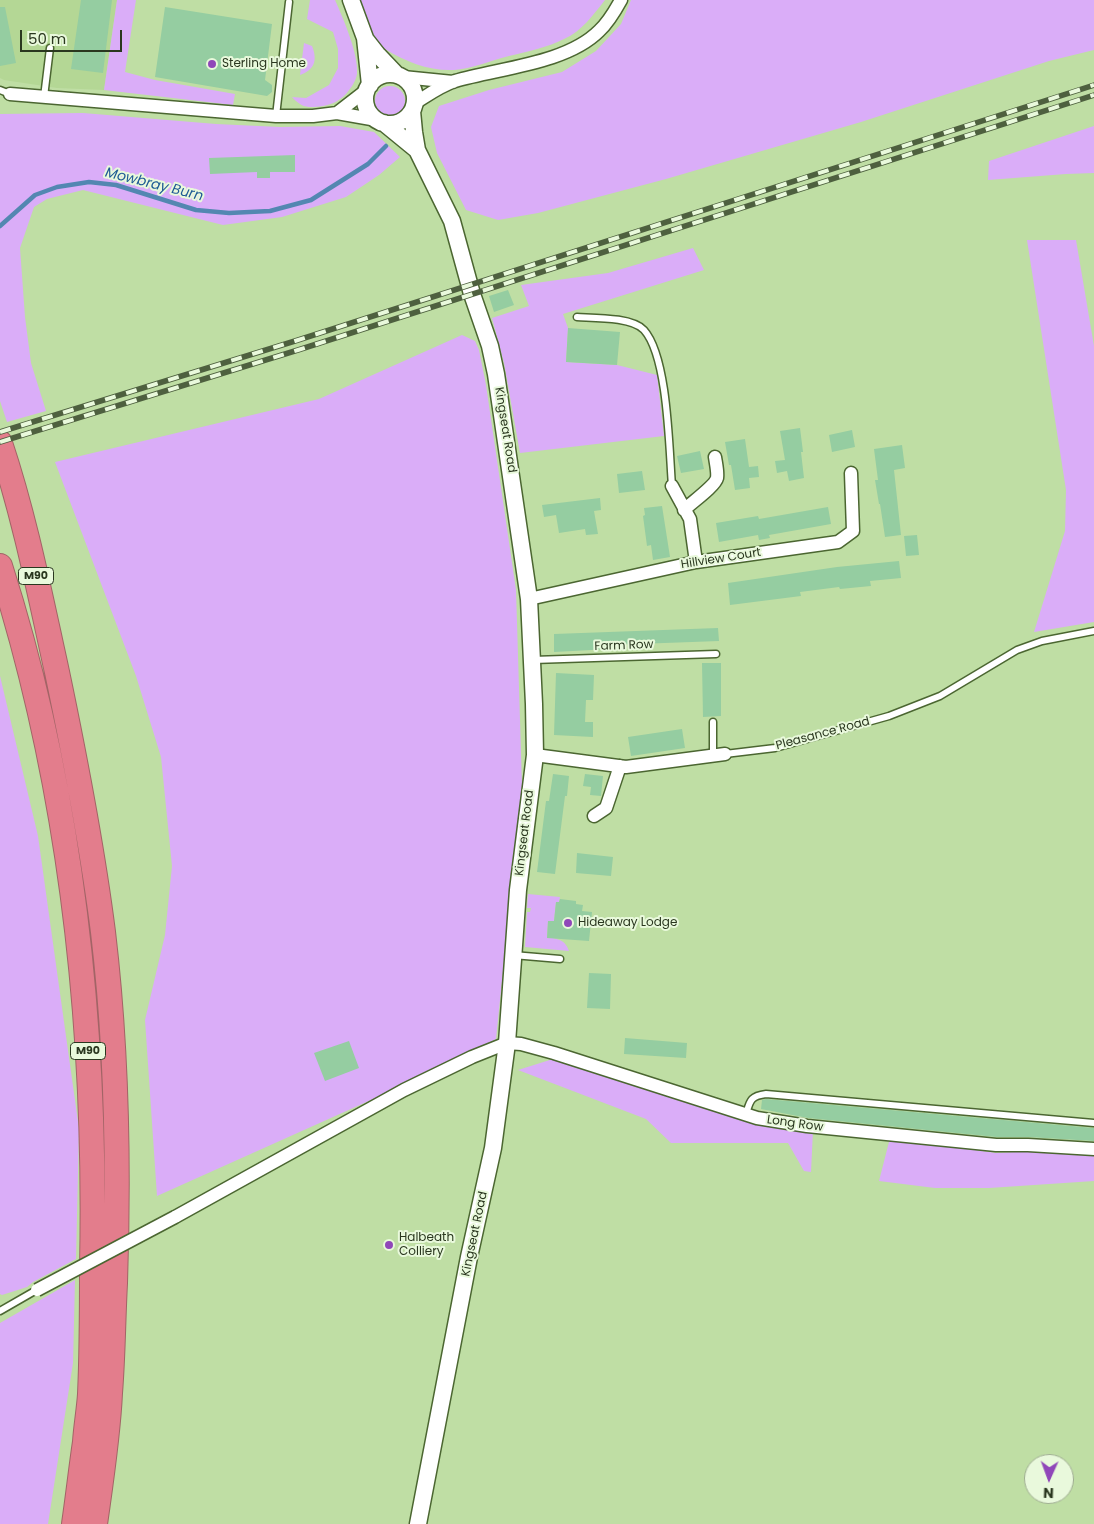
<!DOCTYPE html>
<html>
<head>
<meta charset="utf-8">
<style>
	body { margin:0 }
	#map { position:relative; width:1094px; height:1524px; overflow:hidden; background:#bfdea4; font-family:Poppins,sans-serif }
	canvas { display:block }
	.north { position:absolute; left:1024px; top:1454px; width:50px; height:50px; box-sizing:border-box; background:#e9f9dc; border:1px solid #9dab90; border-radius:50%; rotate:182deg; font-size:14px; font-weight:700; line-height:20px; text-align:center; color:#2a371f }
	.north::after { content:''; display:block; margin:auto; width:18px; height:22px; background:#9047b9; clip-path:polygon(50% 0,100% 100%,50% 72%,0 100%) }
	.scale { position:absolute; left:20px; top:30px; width:102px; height:22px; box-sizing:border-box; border:2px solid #2a371f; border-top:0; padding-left:6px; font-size:15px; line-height:18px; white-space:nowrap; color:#2a371f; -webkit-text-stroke:4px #e9f9dc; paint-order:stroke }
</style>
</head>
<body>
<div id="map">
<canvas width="1094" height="1524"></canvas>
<div class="north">N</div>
<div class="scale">50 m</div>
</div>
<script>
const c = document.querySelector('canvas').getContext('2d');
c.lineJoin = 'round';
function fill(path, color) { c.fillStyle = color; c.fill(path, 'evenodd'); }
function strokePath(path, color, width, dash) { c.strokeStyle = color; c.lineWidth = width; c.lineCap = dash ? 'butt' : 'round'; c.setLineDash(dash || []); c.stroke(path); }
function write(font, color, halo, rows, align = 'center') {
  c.font = font + ' Poppins,sans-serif'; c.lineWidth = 4; c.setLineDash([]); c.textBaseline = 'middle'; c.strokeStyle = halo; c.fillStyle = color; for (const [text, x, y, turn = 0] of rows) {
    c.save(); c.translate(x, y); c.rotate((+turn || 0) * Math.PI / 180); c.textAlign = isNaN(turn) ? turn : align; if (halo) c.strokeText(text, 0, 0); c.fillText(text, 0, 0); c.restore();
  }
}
fill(new Path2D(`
	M0 0H117L104 90 57 88 4 80 0 78Z`), '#b4d795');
fill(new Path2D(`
	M117 0H136L125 72 155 80 235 94 233 105 104 90Z
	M310 0H335C343 18 359 55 357 74 356 81 351 88 346 94 339 101 333 104 323 106 308 108 302 108 292 97L306 98 329 85 338 68V49L333 32 307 19Z
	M358 0H605C593 15 582 31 564 39 549 47 526 52 509 56 492 60 471 69 454 70 429 71 406 62 385 49L383 50 372 33Z
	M631 0H1094V50L1049 61 861 122 666 179 538 213 498 220 466 210 437 153 431 127 439 106 489 90 562 72 596 51 621 24Z
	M304 43 312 46C318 61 314 70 300 75Z
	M375 101a15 15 0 1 1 30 0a15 15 0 1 1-30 0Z
	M83 113 216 124 280 127 340 126 374 132 400 157 379 175 346 197 282 217 223 225 83 190 47 199 34 207 20 248 25 317 31 363 46 411 7 422 0 401V114Z
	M1094 126V173L1066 174 988 180 989 161Z
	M1027 240H1076L1094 346V622L1034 632 1065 531 1066 490Z
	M693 248 704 270 563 314 568 328 566 362 617 365 657 375 664 436 520 453 504 363 492 318 529 306 521 285 608 273Z
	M462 335 475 341 479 350 486 385 516 590 522 786 496 1039 411 1082 157 1196 145 1020 165 935 172 866 161 757 136 676 55 462 319 399Z
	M0 676 38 836 79 1129 76 1259 33 1282 27 1287 2 1295 0 1294Z
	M528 894 560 897 559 902H556L554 921H548L547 937C557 939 565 939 569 951L525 947 527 912H530L531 908H527Z
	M553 1059 813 1130 811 1172 804 1171 788 1143H671L646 1119 518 1070Z
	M890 1138 996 1153 1054 1150 1094 1152V1181L989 1188H935L879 1181Z
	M75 1280 73 1363 48 1524H0V1323Z`), '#daadf8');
strokePath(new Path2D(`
	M0 226 35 195 57 187 89 182 116 185 196 210 229 213 270 211 311 200 368 164 386 146`), '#5387b1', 4.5);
fill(new Path2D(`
	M81 0H112L103 73 71 69Z
	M0 7H5L16 63 0 66Z
	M165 7 272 24 265 80 272 85V92L267 96 155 77Z
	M295 155V172H270V178H257V172L210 174 209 158Z
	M508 290 514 305 494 312 489 296Z
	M568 328 620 332 617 365 566 362Z
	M800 428 803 452H801L804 478 789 481 787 471 777 473 775 461 785 460 780 431Z
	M852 430 855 447 832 452 829 435Z
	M745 439 749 467 758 466 759 477 749 478 750 488 735 490 731 465H729L725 442Z
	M902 445 905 468 894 470 901 535 885 537 880 504H879L875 480H878L874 449Z
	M700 451 704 469 681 473 677 456Z
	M642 471 645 490 619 493 617 474Z
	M600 498 601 510 594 511 598 534 586 535 585 529 559 533 556 515 544 517 542 505Z
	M662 506 670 557 653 560 651 545 647 546 643 516 645 515 644 508Z
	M828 507 831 524 769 535 770 538 759 540 758 535 719 542 716 523 758 516 759 519Z
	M917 535 919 555 906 556 904 536Z
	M899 561 901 578 870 581 871 586 840 589 839 587 800 592 801 596 730 605 728 583 837 567Z
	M718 628 719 641 610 645V649L554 652V634Z
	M702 663H721V716L703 717Z
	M556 673 594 675 593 700H586L585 722H593V737L554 735Z
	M682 729 685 748 631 756 628 737Z
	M553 774 569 776 567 796H565L555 874 537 872 546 801H549Z
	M585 774 603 776 601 796 590 795 591 787 583 786Z
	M577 853 613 857 611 876 576 873Z
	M560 899 576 901V904L583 905 582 911 592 912 589 941 547 938 548 921H554L556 902H559Z
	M589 973 611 974 610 1009 587 1008Z
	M625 1038 687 1043 686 1058 624 1054Z
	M349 1041 359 1068 325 1081 314 1053Z
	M766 1099 1094 1128V1141L1028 1137H996L808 1118 761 1109 762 1100Z`), '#95cda1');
const service = new Path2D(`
	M0 90 10 94
	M44 97 50 48
	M276 116 289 2
	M577 317C594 318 632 317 644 330 668 357 669 448 672 486
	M533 660 716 654
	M713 722V756
	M725 754 775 748 889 716 940 696 1017 650 1042 641 1094 631
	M513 955 560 959
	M746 1114C750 1101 750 1096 766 1094L1094 1123
	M0 1311 33 1292`);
const minor = new Path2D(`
	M403 77 453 82
	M10 94 276 116H313L337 113 377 120
	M415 103C428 95 440 86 455 81 498 68 566 64 599 31 608 23 615 11 621 0
	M337 113 368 89
	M672 486 690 519 696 562
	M684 510C691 503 715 486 717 478 718 472 716 464 715 457
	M529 599 696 562 838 542 853 531 851 473
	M535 755 626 767 725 754
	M594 816 606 808 620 766
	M175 1217 404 1090 472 1057 507 1043 521 1044 554 1053 757 1118 807 1126 996 1145H1028L1094 1149`);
const tertiary = new Path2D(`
	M351 0 365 38 370 85
	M366 40 377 54 396 74
	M365 99a25 25 0 1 1 50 0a25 25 0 1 1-50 0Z
	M412 111 414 132 417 150 452 221 472 294 490 346 496 374 529 599 534 704 535 755 518 890 507 1043 493 1148 469 1257 418 1524
	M384 123 417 150`);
const motorway = new Path2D(`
	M0 443C25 518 40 595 57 672 75 758 92 845 103 932 117 1049 119 1166 115 1283 113 1320 113 1356 110 1393 108 1437 101 1481 95 1524
	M0 566C72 792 97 1031 92 1267 92 1309 92 1352 90 1394 89 1410 86 1426 85 1442 81 1469 78 1497 74 1524`);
strokePath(service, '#4b6631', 9);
strokePath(minor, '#4b6631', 15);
strokePath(tertiary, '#4b6631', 19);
strokePath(motorway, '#a26466', 26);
strokePath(service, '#fff', 6);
strokePath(minor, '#fff', 12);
strokePath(tertiary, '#fff', 16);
strokePath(motorway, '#e37d8c', 24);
const rail = new Path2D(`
	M0 432 295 341 1094 85
	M0 442 298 350 1094 95`);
strokePath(rail, '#4e603f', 5.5);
strokePath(rail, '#e9f9dc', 4, [11]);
const minorBridge = new Path2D(`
	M37 1290 175 1217`);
strokePath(minorBridge, '#4b6631', 15, []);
strokePath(minorBridge, '#fff', 12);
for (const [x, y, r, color] of [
	[212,64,5,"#9047b9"],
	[568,923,5,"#9047b9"],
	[389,1245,5,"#9047b9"]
]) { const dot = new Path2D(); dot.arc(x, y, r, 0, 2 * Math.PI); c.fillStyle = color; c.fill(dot); strokePath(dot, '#e9f9dc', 2); }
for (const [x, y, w] of [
	[36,576,35],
	[88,1051,35]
]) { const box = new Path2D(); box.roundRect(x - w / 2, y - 8.5, w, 17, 4); c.fillStyle = '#e9f9dc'; c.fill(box); strokePath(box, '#2a371f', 1); }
write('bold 11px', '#2a371f', null, [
	["M90",36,576],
	["M90",88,1051]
]);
write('12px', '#2a371f', '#e9f9dc', [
	["Sterling Home",222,64],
	["Hideaway Lodge",578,923],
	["Halbeath",399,1238],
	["Colliery",399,1252]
], 'left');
write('12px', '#2a371f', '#e9f9dc', [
	["Kingseat Road",505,430,81],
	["Hillview Court",721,559,-9],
	["Farm Row",624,646,-2],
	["Pleasance Road",823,734,-15],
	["Kingseat Road",525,833,-83],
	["Long Row",795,1124,8],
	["Kingseat Road",475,1234,-78]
]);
write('italic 14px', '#1e5a94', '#e9f9dc', [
	["Mowbray Burn",154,185,14]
]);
</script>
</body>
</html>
